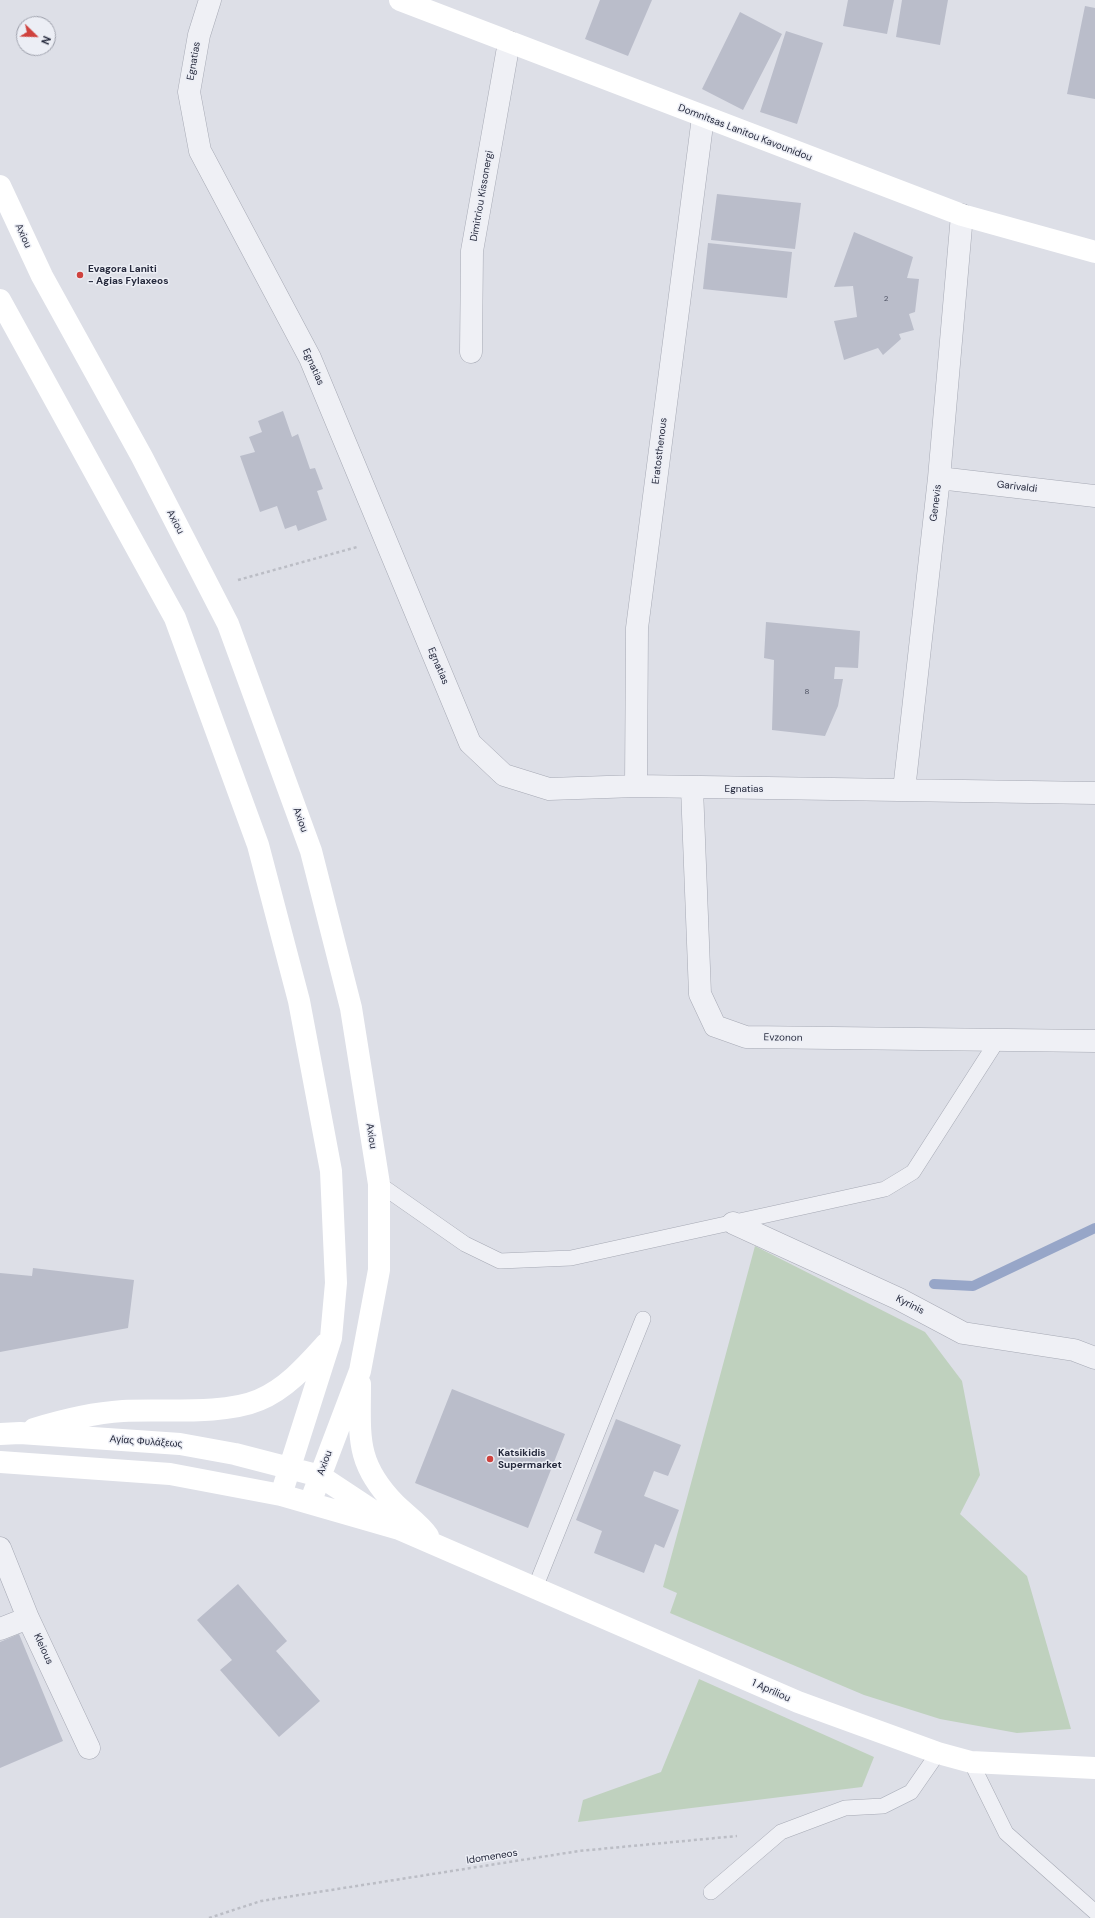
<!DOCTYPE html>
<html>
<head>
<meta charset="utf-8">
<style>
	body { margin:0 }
	#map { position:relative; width:1095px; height:1918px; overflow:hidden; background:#dddfe7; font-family:"DM Sans",sans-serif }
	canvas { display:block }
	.north { position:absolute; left:16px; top:16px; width:40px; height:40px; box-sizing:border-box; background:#eceef5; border:1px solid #9da0ab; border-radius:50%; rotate:113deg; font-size:11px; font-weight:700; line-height:16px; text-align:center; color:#262a3d }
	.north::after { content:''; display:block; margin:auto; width:14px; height:18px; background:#cf423e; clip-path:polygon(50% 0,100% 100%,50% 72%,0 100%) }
</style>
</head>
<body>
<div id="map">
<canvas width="1095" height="1918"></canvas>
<div class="north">N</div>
</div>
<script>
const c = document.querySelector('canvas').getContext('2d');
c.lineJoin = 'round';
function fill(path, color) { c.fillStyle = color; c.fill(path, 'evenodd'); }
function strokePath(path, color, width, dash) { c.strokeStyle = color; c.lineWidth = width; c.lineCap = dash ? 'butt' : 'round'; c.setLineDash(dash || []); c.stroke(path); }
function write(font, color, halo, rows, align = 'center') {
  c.font = font + ' "DM Sans",sans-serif'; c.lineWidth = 3; c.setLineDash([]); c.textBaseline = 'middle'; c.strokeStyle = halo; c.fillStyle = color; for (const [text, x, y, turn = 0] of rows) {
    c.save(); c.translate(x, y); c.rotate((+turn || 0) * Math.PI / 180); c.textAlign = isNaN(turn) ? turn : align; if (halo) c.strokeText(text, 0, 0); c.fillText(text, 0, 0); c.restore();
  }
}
fill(new Path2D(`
	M755 1246 925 1332 962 1381 980 1475 960 1514 1027 1576 1071 1729 1017 1733 940 1719 864 1695 670 1613 677 1593 663 1587Z
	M699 1679 874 1757 862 1787 578 1822 583 1800 661 1772Z`), '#bfd1be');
strokePath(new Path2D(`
	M934 1284 973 1286 1095 1228`), '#97a6c8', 10);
fill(new Path2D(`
	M600 0H652L628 56 585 39Z
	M848 0H894L887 34 843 26Z
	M902 0H948L940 45 896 37Z
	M1085 6 1095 8V99L1067 94Z
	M740 12 782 34 743 110 702 89Z
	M786 31 823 43 797 124 760 112Z
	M717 194 801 203 795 249 711 240Z
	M854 232 913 257 907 278 919 279 915 312 909 314 914 330 899 334 901 339 883 355 878 348 844 360 834 321 857 317 853 286 834 287Z
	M708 243 792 252 787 298 703 289Z
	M283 411 292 437 298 434 310 469 315 468 323 489 317 491 327 520 298 531 296 525 285 529 277 506 260 512 240 456 255 452 249 437 262 432 258 421Z
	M766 622 860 631 858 668 835 667 834 679H843L838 706 825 736 772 730 774 660 764 658Z
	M33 1268 134 1280 128 1328 0 1352V1273L32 1276Z
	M452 1389 565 1434 528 1528 415 1483Z
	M616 1419 681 1445 668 1476 654 1471 644 1496 679 1510 664 1548 655 1544 644 1573 594 1553 602 1531 576 1520Z
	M238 1584 287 1641 276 1651 320 1701 279 1737 220 1670 232 1660 197 1620Z
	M19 1634 63 1741 0 1768V1642Z`), '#babdca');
const lane = new Path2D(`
	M379 1184 465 1244 500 1261 571 1258 885 1189 913 1172 997 1041
	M535 1588 643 1319
	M971 1762 1006 1833 1095 1912
	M711 1892 781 1832 845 1808 883 1806 911 1792 938 1753`);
const street = new Path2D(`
	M210 0 199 35 189 92 200 151 310 358 470 743 504 775 549 789 636 786 1095 793
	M471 352 472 251 509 42
	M939 478 1095 496
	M636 786 637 628 703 117
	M692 788 700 994 715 1026 746 1037 1095 1041
	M904 790 939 478 962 215
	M733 1223 899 1299 963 1333 1074 1350 1095 1358
	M0 1548 28 1618 89 1748
	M0 1629 28 1618`);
strokePath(lane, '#a6a9b4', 16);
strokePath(street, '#a6a9b4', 23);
strokePath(new Path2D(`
	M238 580 357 547
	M209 1918 261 1901 579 1851 737 1836`), '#bbbdc5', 2.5, [3, 3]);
strokePath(lane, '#eff0f5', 15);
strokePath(street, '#eff0f5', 22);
strokePath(new Path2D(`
	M400 0 962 215 1095 252
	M0 186 42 276 142 457 228 624 311 851 351 1008 379 1184V1270L360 1371 310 1503
	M0 300 175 618 258 845 299 1001 331 1171 336 1283 331 1338 281 1495
	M360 1384C360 1437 355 1463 395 1504 405 1514 420 1524 428 1536
	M34 1429C63 1420 93 1413 123 1411 162 1409 224 1415 259 1400 286 1389 307 1365 326 1344
	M0 1434 20 1433 180 1444 235 1454 320 1476 382 1517
	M0 1462 170 1474 281 1495 399 1529 798 1702 938 1753 971 1762 1095 1768`), '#fff', 22);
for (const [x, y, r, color] of [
	[80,275,4,"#cf423e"],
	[490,1459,4,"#cf423e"]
]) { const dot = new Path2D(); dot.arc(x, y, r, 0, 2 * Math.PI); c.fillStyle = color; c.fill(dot); strokePath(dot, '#eceef5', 1.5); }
write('8px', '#4b4f60', null, [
	["2",886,299],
	["8",807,692]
]);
write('10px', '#262a3d', '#eceef5', [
	["Egnatias",194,61,-80],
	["Domnitsas Lanitou Kavounidou",745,133,21],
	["Dimitriou Kissonergi",482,196,-80],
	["Axiou",23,236,65],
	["Egnatias",313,367,66],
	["Eratosthenous",660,451,-83],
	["Garivaldi",1017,487,7],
	["Genevis",936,503,-83],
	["Axiou",175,522,63],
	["Egnatias",438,666,67],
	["Egnatias",744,789],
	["Axiou",300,820,70],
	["Evzonon",783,1038,1],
	["Axiou",371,1136,81],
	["Kyrinis",910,1305,27],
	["Αγίας Φυλάξεως",146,1442,4],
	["Axiou",325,1463,-70],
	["Kleious",43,1649,65],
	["1 Apriliou",771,1691,24],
	["Idomeneos",492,1857,-9]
]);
write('bold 10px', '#262a3d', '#eceef5', [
	["Evagora Laniti",88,269],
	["- Agias Fylaxeos",88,281],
	["Katsikidis",498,1453],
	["Supermarket",498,1465]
], 'left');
</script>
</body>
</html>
